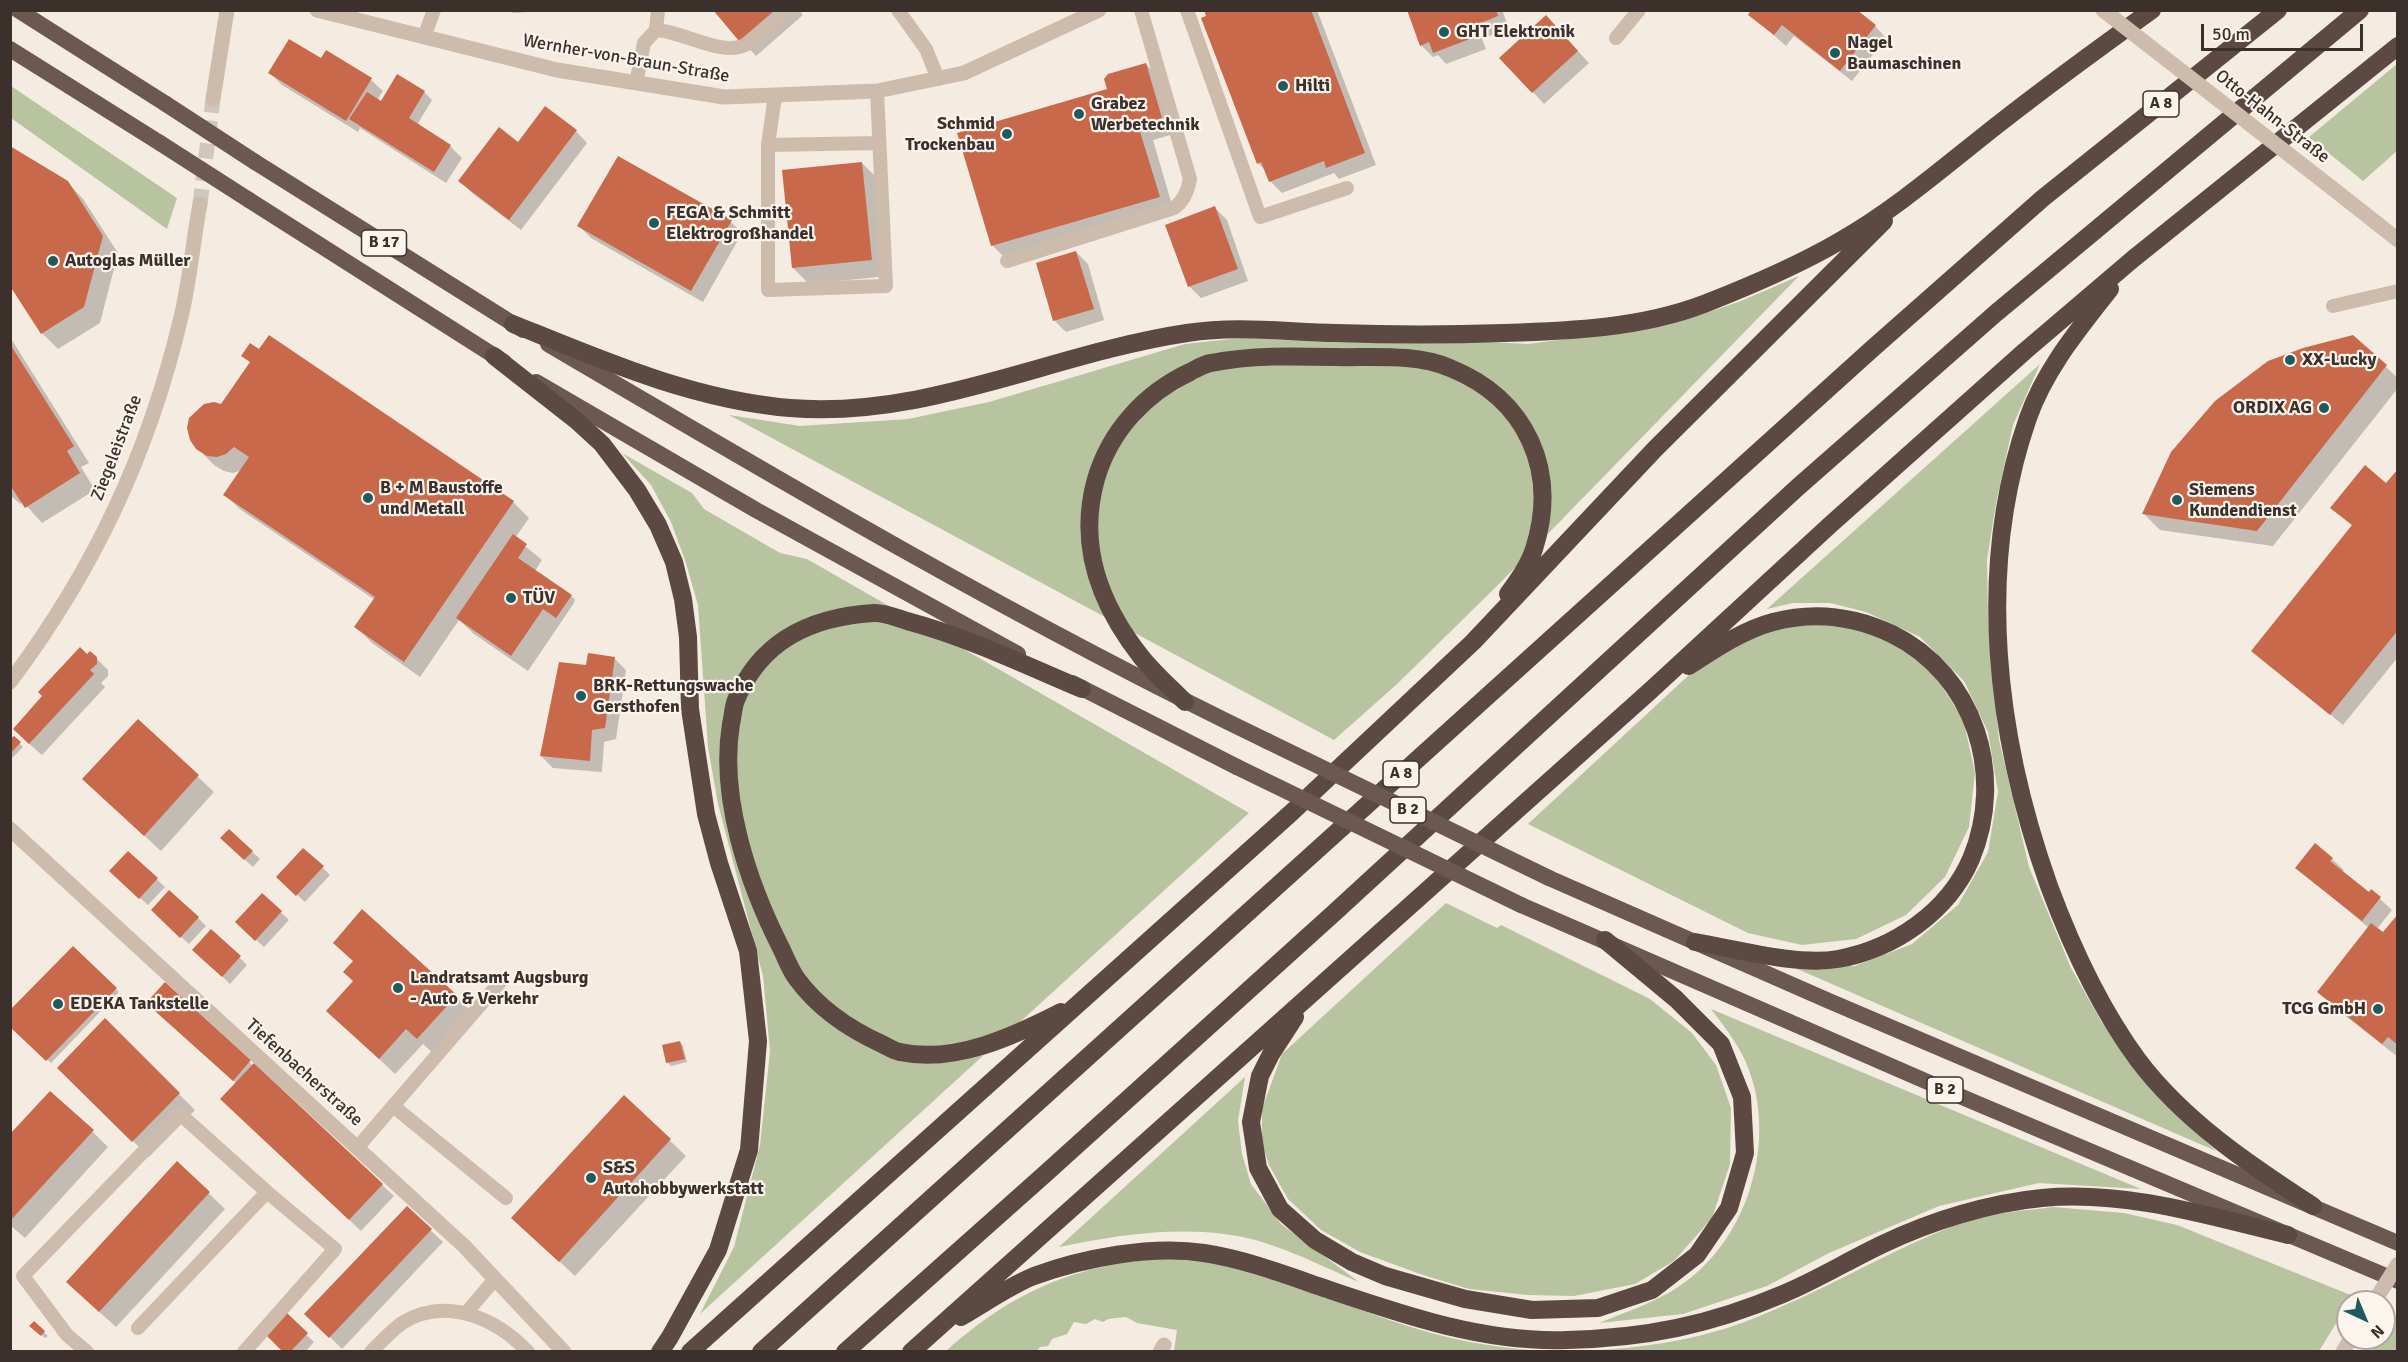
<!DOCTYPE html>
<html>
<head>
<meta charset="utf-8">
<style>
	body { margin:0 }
	#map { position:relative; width:2408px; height:1362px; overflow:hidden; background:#f4ebe1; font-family:Signika,sans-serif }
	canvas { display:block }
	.frame { position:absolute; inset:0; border:12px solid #3b302b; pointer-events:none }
	.north { position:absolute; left:2336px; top:1290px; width:60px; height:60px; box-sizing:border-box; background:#fbf5ee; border:2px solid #aea6a0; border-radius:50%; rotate:136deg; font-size:16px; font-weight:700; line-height:24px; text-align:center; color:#3b302b }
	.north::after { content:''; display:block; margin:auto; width:21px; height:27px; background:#1f5a5e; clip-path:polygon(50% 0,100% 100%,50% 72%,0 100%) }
	.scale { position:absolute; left:2201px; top:24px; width:162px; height:27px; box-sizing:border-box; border:3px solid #3b302b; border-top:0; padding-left:8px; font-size:18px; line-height:21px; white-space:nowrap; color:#3b302b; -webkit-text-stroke:4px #fbf5ee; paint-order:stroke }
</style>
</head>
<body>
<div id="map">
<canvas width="2408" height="1362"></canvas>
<div class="frame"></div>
<div class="north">N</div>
<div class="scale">50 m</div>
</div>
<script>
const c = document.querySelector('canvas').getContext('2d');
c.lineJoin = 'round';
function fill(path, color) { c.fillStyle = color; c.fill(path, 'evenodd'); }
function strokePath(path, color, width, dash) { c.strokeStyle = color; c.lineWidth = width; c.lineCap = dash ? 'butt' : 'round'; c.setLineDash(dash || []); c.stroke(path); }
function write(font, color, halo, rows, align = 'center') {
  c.font = font + ' Signika,sans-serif'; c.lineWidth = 4.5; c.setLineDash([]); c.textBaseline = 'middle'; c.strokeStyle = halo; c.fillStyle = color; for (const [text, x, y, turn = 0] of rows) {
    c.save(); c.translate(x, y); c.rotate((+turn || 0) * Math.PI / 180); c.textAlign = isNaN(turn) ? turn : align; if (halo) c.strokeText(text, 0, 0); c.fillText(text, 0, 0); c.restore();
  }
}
fill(new Path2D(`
	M2397 64V151L2363 181 2309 137Z
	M11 86 177 198 167 229 11 118Z
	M1799 276 1501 582 1396 685 1334 740 729 415 800 426 908 419 989 402 1185 344 1249 337 1447 340 1528 344 1642 329 1697 316 1741 301Z
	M2040 364 2013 425 1996 503 1987 560 1988 619 1999 740 2029 867 2071 968 2101 1021 2142 1079 2216 1151 1795 968 1855 966 1912 944 1958 905 1988 852 1998 792 1988 732 1964 681 1920 637 1866 612 1830 603H1793L1767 609Z
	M622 453 692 493 704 509 780 553 807 559 1249 813 700 1314 734 1247 760 1145 770 1051 763 976 718 804 708 747 698 605 685 560 671 522 651 485Z
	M1838 621 1890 639 1933 673 1963 719 1975 772 1969 827 1945 877 1906 915 1856 939 1802 945 1748 933 1528 824 1689 675 1731 640 1783 622Z
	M1446 903 1497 928 1501 925 1650 999 1692 1033 1716 1065 1731 1108 1730 1164 1712 1218 1674 1261 1635 1284 1574 1296 1528 1295 1469 1289 1420 1274 1360 1252 1321 1230 1288 1199 1269 1165 1262 1143V1109L1282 1054Z
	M1711 1009 2141 1189 2039 1183 1939 1206 1829 1253 1767 1286 1683 1314 1599 1323C1625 1312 1654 1303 1678 1287 1746 1243 1777 1146 1749 1070 1741 1047 1725 1028 1711 1009Z
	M1245 1077 1238 1121 1242 1154 1251 1184 1281 1224 1359 1282C1316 1264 1271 1239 1224 1234 1169 1227 1112 1236 1059 1247Z
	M2053 1207 2124 1213 2177 1225 2353 1296 2319 1351 1554 1352C1622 1350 1683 1345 1747 1321 1821 1293 1889 1250 1963 1222 1991 1212 2024 1211 2053 1207Z
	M1179 1258C1251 1263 1314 1293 1381 1317 1436 1337 1488 1348 1547 1351H1174L1177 1330 1137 1323 1126 1317 1108 1319 1103 1322 1095 1319 1086 1324 1074 1322 1067 1334 1052 1339 1048 1346 1040 1347 1037 1351H946C1017 1288 1083 1261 1179 1258Z
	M2390 1321H2397V1351H2371L2380 1338H2384V1331Z`), '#b8c4a0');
fill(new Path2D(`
	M510 10H557L513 13Z
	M715 10H799L803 15 756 56Z
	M1206 10H1317L1376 165 1339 179 1334 173 1282 193 1270 181 1266 171 1258 163Z
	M1408 10H1502L1509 28 1482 39 1486 49 1446 64 1438 55 1433 57 1421 45Z
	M1750 14 1875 26 1886 38 1852 81 1794 36 1786 46Z
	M1557 29 1589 63 1544 104 1533 92Z
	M326 52 371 80 383 91 377 100 382 103 398 76 424 92 432 100 417 125 450 146 462 158 446 183 360 128 358 132 282 85 270 73 321 60Z
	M1146 64 1161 80 1177 133 1153 140 1174 212 1008 261 992 245 1109 90Z
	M576 131 587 143 521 230 472 193 460 181 518 144Z
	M862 163 878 179 888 276 809 284 793 268Z
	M67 182 83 199 118 253 100 323 58 349 42 333 10 283Z
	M1215 208 1227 220 1248 281 1201 298 1189 286Z
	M731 222 742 233 703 302 591 238 579 226Z
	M1076 252 1088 264 1104 320 1066 332 1054 320Z
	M10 337 89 463 81 467 95 490 42 523 23 502 20 504 10 495Z
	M2353 337 2398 378V388L2273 546 2160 530 2144 514Z
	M189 428 513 502 529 518 515 538 542 560 535 571 571 596 575 599 574 603 528 671 474 634 459 620 420 677 372 643 356 627 375 600 241 510 225 495 242 470 233 473 224 471 214 465 197 448Z
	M2398 471V657L2343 725 2253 651 2353 526 2332 508 2387 485Z
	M87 656 96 658 108 670V676L101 683 105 687 42 755 26 741Z
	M614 658 626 670 616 739 604 742 602 772 553 768 541 756 588 667Z
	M138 721 214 792 161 851 100 795Z
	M14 738 23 747 12 758 10 757V742Z
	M229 831 260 859 253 867 230 846Z
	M128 853 165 887 148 905 119 879Z
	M2332 859 2344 870 2342 873 2369 894 2371 891 2392 910 2377 929 2383 935 2398 917V1057L2335 1008 2319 992 2369 928 2297 868Z
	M322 867 330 875 305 902 286 885Z
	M262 895 289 920 264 947 244 929Z
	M160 918H198L206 926 189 944Z
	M73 948 119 992 51 1063 10 1025Z
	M202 957 240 958 247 965 230 984Z
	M165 984 394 1196 361 1231 233 1110 236 1083 160 1015Z
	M456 996 471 1011 434 1054 423 1044 395 1074 328 1011Z
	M105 1021 195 1110 149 1157 59 1068Z
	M680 1042 683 1046 687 1062 671 1066 668 1063 664 1047Z
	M624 1097 686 1156 575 1276 529 1233Z
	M93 1132 108 1147 25 1238 10 1225V1137Z
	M177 1163 225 1209 116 1327 84 1298Z
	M407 1208 443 1242 342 1349 307 1314Z
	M287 1316 314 1342 305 1352H285Z
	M34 1323 48 1336 45 1338 32 1326Z`), '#0003');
fill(new Path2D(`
	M713 10H775L739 41Z
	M1204 10H1311L1365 153 1326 168 1324 161 1269 182 1261 162 1257 164 1201 18 1206 16Z
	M1407 10H1496L1498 16 1471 27 1475 37 1433 53 1429 42 1420 46Z
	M1751 10H1857L1876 25 1840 71 1782 25 1774 35 1748 15Z
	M1546 15 1578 51 1532 93 1499 58Z
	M289 39 321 58 326 50 372 78 346 121 268 73Z
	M1146 63 1162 118 1138 125 1160 197 991 246 957 133 1107 89 1104 79 1108 74Z
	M397 74 425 91 409 118 451 145 434 172 349 119 367 92 381 101Z
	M545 106 577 130 509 220 458 181 499 127 518 142Z
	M10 146 68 181 103 236 84 307 41 334 10 286Z
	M618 156 732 220 691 291 577 226Z
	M862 162 872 260 792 268 782 170Z
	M1215 206 1238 269 1188 287 1165 225Z
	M1076 251 1094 309 1053 321 1036 263Z
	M269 335 514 501 404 662 354 627 375 597 223 495 249 457 234 447 226 454 217 457 207 456 196 449 190 440 187 428 189 418 204 404 214 402 221 404 250 362 241 356 250 343 259 349Z
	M2353 335 2387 365 2257 531 2142 514 2171 452 2215 401 2268 361 2303 348Z
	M10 344 74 446 67 451 80 473 25 508 10 485Z
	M2365 465 2386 483 2398 469V630L2330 715 2251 651 2352 525 2330 508Z
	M513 534 527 544 518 558 572 595 556 618 543 609 511 656 456 618Z
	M80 647 87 654 90 651 97 657V664L90 670 94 674 29 744 13 729 42 696 38 692Z
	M588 653 615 657 605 728 592 730 590 761 540 756 559 662 586 665Z
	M138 719 199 775 144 836 82 779Z
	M14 736 21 742 10 754V739Z
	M229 829 253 851 244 860 220 838Z
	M2315 843 2333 858 2330 861 2369 892 2371 889 2381 897 2362 921 2295 868Z
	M303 848 324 866 296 896 276 877Z
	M128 851 158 878 139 899 109 871Z
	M169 890 199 917 180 938 151 910Z
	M262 893 282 911 255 941 235 922Z
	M362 909 457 995 417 1039 406 1029 379 1059 326 1011 353 981 343 972 353 961 333 943Z
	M2398 914V1045L2388 1037 2382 1044 2317 992 2371 923 2383 932Z
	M211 929 241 956 222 977 192 950Z
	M73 946 117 988 46 1061 10 1027V1010Z
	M165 982 251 1060 233 1081 146 1003Z
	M105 1018 180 1093 132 1142 57 1068Z
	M680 1041 685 1059 666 1063 662 1045Z
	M254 1063 383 1184 349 1220 220 1099Z
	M50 1091 94 1130 10 1221V1134Z
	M624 1095 671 1139 559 1262 511 1218Z
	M177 1161 210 1192 99 1312 66 1282Z
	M407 1206 432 1229 329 1338 304 1314Z
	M287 1313 308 1333 290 1352H283L266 1335Z
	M34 1321 45 1331 41 1336 29 1326Z`), '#c8694b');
strokePath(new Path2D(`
	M200 204 213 99`), '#cfc6bd', 15, [15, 8]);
strokePath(new Path2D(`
	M898 10 926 49 938 79
	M1187 10 1260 217 1347 188
	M656 30 658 10
	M424 37 434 10
	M1616 38 1639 10
	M636 83 644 43 656 30C683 31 723 58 747 44 762 36 775 21 788 10
	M775 96 768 145V290L886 286 877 91
	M768 145 879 143
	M1007 261 1174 208C1184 201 1188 191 1190 179L1141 10
	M2333 306 2398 291
	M393 1106 501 981
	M357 1148 393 1106 506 1198
	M466 1313 495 1279
	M87 1352 67 1335 23 1276 180 1114 267 1192 138 1328
	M244 1352 335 1249 267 1192
	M371 1352C381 1342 391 1331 402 1323 446 1296 496 1318 528 1352`), '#cdbbac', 14);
strokePath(new Path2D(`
	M317 10 557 70 724 97 877 91 964 73 1099 10
	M10 829 464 1246 564 1352
	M1160 1352 1164 1345`), '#cdbbac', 15);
strokePath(new Path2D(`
	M213 99 227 10
	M2332 188 2398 240
	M10 682C94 570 149 453 181 317 190 280 193 241 200 204
	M2343 1352 2351 1338`), '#cdbbac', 15);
strokePath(new Path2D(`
	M18 10 166 104
	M10 49 160 143
	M255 162 523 330
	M249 200 504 362
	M548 344C784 483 1020 622 1267 741
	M536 382 756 510 1018 654
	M1072 683 1237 767
	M1549 878 1829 1001 2398 1243
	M1521 905 1969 1100 2398 1281`), '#6c584f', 16);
strokePath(new Path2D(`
	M2110 289C2079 329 2045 369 2028 418 1975 570 1996 737 2049 886 2072 948 2099 1007 2138 1060 2184 1121 2250 1165 2313 1206
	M513 324C602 360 693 400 790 408 928 419 1053 353 1187 333 1237 325 1286 332 1336 333 1392 335 1448 335 1504 333 1571 331 1641 328 1704 304 1750 286 1797 266 1840 241 1896 209 1945 166 1996 126 2047 86 2099 48 2152 10
	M494 356 577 421 602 444 637 490 658 525 674 562 683 599 688 637 690 709 706 814 719 863 748 951 758 1041 749 1150 718 1250 670 1337 660 1352
	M1689 666C1715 649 1743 630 1773 622 1814 611 1854 616 1892 634 1975 675 2006 775 1971 859 1948 912 1894 949 1838 959 1797 966 1736 949 1695 942
	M1185 702C1171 688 1155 674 1142 658 1100 605 1077 546 1096 479 1110 431 1145 393 1190 372 1196 369 1204 364 1211 363 1251 355 1293 356 1334 357 1371 358 1415 353 1450 368 1527 399 1559 471 1534 549 1529 565 1518 580 1508 594
	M1061 1012C1014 1036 955 1064 900 1052 894 1051 888 1047 882 1044 849 1029 819 1009 797 979 790 970 786 958 781 948 748 883 719 797 731 724 733 716 733 707 736 700 761 640 811 617 873 613 884 612 897 618 907 621 967 637 1025 665 1082 689
	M1295 1017 1271 1054 1260 1076 1251 1122 1258 1168 1280 1209 1315 1240 1352 1262 1385 1276 1465 1299 1532 1310 1598 1308 1652 1290 1697 1255 1729 1208 1745 1153 1742 1097 1721 1044 1676 999 1605 940
	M961 1317C984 1304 1009 1286 1034 1276 1083 1258 1151 1245 1204 1253 1243 1259 1281 1273 1318 1286 1398 1313 1481 1343 1567 1340 1646 1338 1710 1325 1783 1294 1817 1280 1849 1260 1883 1244 1931 1221 1989 1203 2042 1198 2125 1190 2209 1216 2288 1235
	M690 1352 1291 813 1473 642 1655 449 1884 221
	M761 1352 1872 349 2043 198 2278 10
	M845 1352 1045 1174 1334 913 1798 487 1996 313 2360 10
	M911 1352 1650 691 1830 525 2025 351 2133 259 2398 46`), '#5c4a42', 18);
strokePath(new Path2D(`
	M2103 10 2332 188
	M2374 1302 2398 1264`), '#cdbbac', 15);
strokePath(new Path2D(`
	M166 104 255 162
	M160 143 249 200
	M1267 741 1549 878
	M1237 767 1521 905`), '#6c584f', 16);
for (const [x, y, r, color] of [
	[1444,32,6,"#1f5a5e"],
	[1835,53,6,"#1f5a5e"],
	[1283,86,6,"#1f5a5e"],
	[1079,114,6,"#1f5a5e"],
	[1007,134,6,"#1f5a5e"],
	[654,223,6,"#1f5a5e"],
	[53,261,6,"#1f5a5e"],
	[2290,360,6,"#1f5a5e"],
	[2324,408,6,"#1f5a5e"],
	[368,498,6,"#1f5a5e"],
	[2177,500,6,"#1f5a5e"],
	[511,598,6,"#1f5a5e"],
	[581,696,6,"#1f5a5e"],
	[398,988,6,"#1f5a5e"],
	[58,1004,6,"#1f5a5e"],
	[2378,1009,6,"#1f5a5e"],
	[591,1178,6,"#1f5a5e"]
]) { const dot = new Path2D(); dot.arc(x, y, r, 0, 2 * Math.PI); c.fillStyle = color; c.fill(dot); strokePath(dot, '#fbf5ee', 2); }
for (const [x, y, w] of [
	[2161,104,36],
	[384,243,45],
	[1401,774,36],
	[1408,810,36],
	[1945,1090,36]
]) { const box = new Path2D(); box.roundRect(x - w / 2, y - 13, w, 26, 4.5); c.fillStyle = '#fbf5ee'; c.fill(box); strokePath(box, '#3b302b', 1.5); }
write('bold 16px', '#3b302b', null, [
	["A 8",2161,104],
	["B 17",384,243],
	["A 8",1401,774],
	["B 2",1408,810],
	["B 2",1945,1090]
]);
write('bold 18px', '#3b302b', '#fbf5ee', [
	["GHT Elektronik",1456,32],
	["Nagel",1847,43],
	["Baumaschinen",1847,64],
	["Hilti",1295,86],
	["Grabez",1091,104],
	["Werbetechnik",1091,125],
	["Schmid",995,124,"right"],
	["Trockenbau",995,145,"right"],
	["FEGA & Schmitt",666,213],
	["Elektrogroßhandel",666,234],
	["Autoglas Müller",65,261],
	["XX-Lucky",2302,360],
	["ORDIX AG",2312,408,"right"],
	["B + M Baustoffe",380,488],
	["und Metall",380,509],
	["Siemens",2189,490],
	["Kundendienst",2189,511],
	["TÜV",523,598],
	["BRK-Rettungswache",593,686],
	["Gersthofen",593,707],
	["Landratsamt Augsburg",410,978],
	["- Auto & Verkehr",410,999],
	["EDEKA Tankstelle",70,1004],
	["TCG GmbH",2366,1009,"right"],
	["S&S",603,1168],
	["Autohobbywerkstatt",603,1189]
], 'left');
write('18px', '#3b302b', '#fbf5ee', [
	["Wernher-von-Braun-Straße",626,59,10],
	["Otto-Hahn-Straße",2272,117,38],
	["Ziegeleistraße",117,448,-69],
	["Tiefenbacherstraße",304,1073,42]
]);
</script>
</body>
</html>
